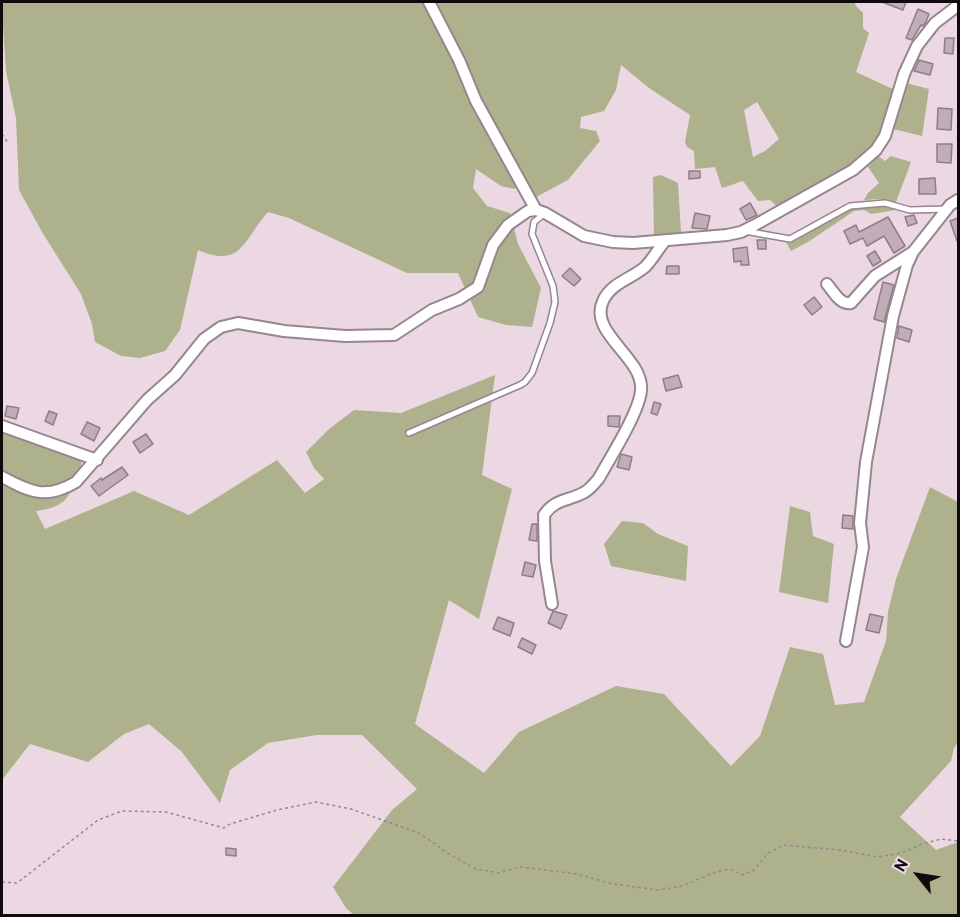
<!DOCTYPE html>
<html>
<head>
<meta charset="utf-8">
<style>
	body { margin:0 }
	#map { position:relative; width:960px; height:917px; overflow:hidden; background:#ecd8e2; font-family:Overpass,sans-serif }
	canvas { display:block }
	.frame { position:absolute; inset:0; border:3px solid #10090d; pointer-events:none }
	.north { position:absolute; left:888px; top:845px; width:60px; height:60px; -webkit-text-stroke:4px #ecd8e2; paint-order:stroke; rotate:300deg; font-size:16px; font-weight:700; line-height:24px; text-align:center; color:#10090d }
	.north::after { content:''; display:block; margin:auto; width:21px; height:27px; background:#10090d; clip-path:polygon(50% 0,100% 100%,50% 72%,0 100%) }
</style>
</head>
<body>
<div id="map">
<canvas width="960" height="917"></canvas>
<div class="frame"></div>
<div class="north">N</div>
</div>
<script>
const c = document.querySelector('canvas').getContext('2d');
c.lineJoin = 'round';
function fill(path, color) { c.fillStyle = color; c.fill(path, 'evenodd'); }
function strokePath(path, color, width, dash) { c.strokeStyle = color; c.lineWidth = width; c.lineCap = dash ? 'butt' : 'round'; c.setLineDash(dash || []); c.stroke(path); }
fill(new Path2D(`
	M2 2H424L486 110 453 34 433 2H856L855 5 863 13V28L869 33 856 72 895 90 877 140 871 148 851 166 824 180 780 209 770 200 758 201 743 181 722 188 715 167 695 169 694 151 687 147 685 142 690 115 649 88 621 65 616 90 604 111 581 117 580 128 596 131 600 141 568 180 536 197 527 181 514 189 501 186 476 169 473 188 487 206 510 213 518 244 541 288 532 327 506 325 478 317 458 273H407L289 218 268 212C243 240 242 269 198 250L180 330 165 351 140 358 121 356 95 342 92 324 81 294 42 232 19 190 16 118 6 71 3 26 2 25ZM757 102 779 139 765 151 753 157 744 110Z
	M906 83 929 89 922 136 893 129Z
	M878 156 885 161 891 156 911 162 896 202 879 199 864 200 868 193 879 183 868 167Z
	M661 175 678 183 681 233 654 237 653 177Z
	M883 206 896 210 871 214 864 210 854 211 808 242 791 251 786 242 801 237 849 209Z
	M495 375 482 475 512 489 479 619 449 600 415 724 484 773 519 732 616 686 664 694 731 766 760 736 790 647 823 654 835 705 864 702 886 641 888 612 896 579 930 487 958 502V742L954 748 951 761 900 817 936 850 958 842V915H354L346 908 333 887 392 810 417 789 362 735H317L268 743 230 770 220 803 182 752 149 724 124 734 88 762 30 744 2 780V433L63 452 82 461C79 473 73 491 64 501 57 507 45 510 36 511L45 529 134 491 189 515 277 460 305 493 324 479 314 468 306 452 328 430 354 410 401 413Z
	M790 506 810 512 813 536 834 544 828 603 779 592Z
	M622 521 643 523 658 534 688 546 686 581 611 566 604 544Z`), '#adb18c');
const building = new Path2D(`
	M882 2H906L903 10Z
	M918 9 929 14 926 22 923 26 921 25 912 40 906 38Z
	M945 38H954L953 54 944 53Z
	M919 60 933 64 930 75 914 71Z
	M938 108 952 109 951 130 937 129Z
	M937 144H952L951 163 937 162Z
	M689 171H700V178L689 179Z
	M935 178 936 194H919V179Z
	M750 203 757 215 746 220 740 209Z
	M695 213 710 216 707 229 692 228Z
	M914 215 917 223 908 226 905 217Z
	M888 217 905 246 894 253 884 236 867 246 863 238 850 244 844 231 856 225 859 232Z
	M958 218V241H957L950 221Z
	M757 240H766V249H758Z
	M747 247 749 265H741V261L734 262 733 249Z
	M875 251 881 261 873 266 867 256Z
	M667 266H679V274H666Z
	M570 268 581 279 574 286 562 276Z
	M883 282 894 285 884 322 874 319Z
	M814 297 822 307 812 315 804 305Z
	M899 326 912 330 909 342 897 338Z
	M678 375 682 387 666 391 663 379Z
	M654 402 661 404 657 415 651 413Z
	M7 406 19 408 16 419 5 416Z
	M49 411 57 414 53 425 45 421Z
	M608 416H620L619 427 608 426Z
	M87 422 100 428 94 441 81 434Z
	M146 434 153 444 140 453 133 442Z
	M621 454 632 457 629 470 617 467Z
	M122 467 128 475 99 496 91 486 101 478 102 480Z
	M843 515 853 516V529L842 528Z
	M532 524H537V541L529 540Z
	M525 562 536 565 533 577 522 575Z
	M553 611 567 615 561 629 548 623Z
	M870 614 883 617 879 633 866 630Z
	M498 617 514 623 510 636 493 629Z
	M522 638 536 645 532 654 518 647Z
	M226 848 236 849V856L226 855Z`);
fill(building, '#c0adb7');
strokePath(building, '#8f7d87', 1.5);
const lane = new Path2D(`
	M745 231 790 239 850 206 885 203 910 210 946 209
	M409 433 520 385 525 382 532 373 550 323 555 302 553 286 532 234 534 222 544 214`);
const street = new Path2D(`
	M429 2 459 60 476 101 536 210
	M827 284C834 292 840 305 851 303L875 276 913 252
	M2 426 97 460
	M2 477C30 492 46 500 76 482L147 400 175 375 204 339 221 327 238 323 284 331 345 336 394 335 432 310 459 299 478 287 493 245 508 225 528 211 536 210 545 213 584 236 613 242 633 243 727 235 741 232 755 225 853 170 876 150 885 136 904 74 917 46 935 23 956 7 957 2
	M552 604 545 561 544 515C554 500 566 501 581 494 589 491 594 484 599 478 610 458 640 411 641 390 644 358 588 333 603 301 611 283 631 279 645 267 653 259 658 249 665 241
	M846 641 863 547 860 523 866 462 893 316 907 265 913 252 950 205 958 200`);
strokePath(lane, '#97858f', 8);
strokePath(street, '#97858f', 14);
strokePath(new Path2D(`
	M2 134 8 143
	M2 882 17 883 98 820 122 811 166 812 224 828 230 824 277 810 316 802 351 809 419 833 449 854 476 869 499 873 520 867 577 874 613 884 658 890 682 886 713 873 729 869 743 875 754 870 768 853 783 845 840 850 877 857 902 853 922 844 941 839 958 841`), '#978890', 1.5, [3, 3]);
strokePath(lane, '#fff', 5);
strokePath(street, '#fff', 10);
</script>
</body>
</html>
